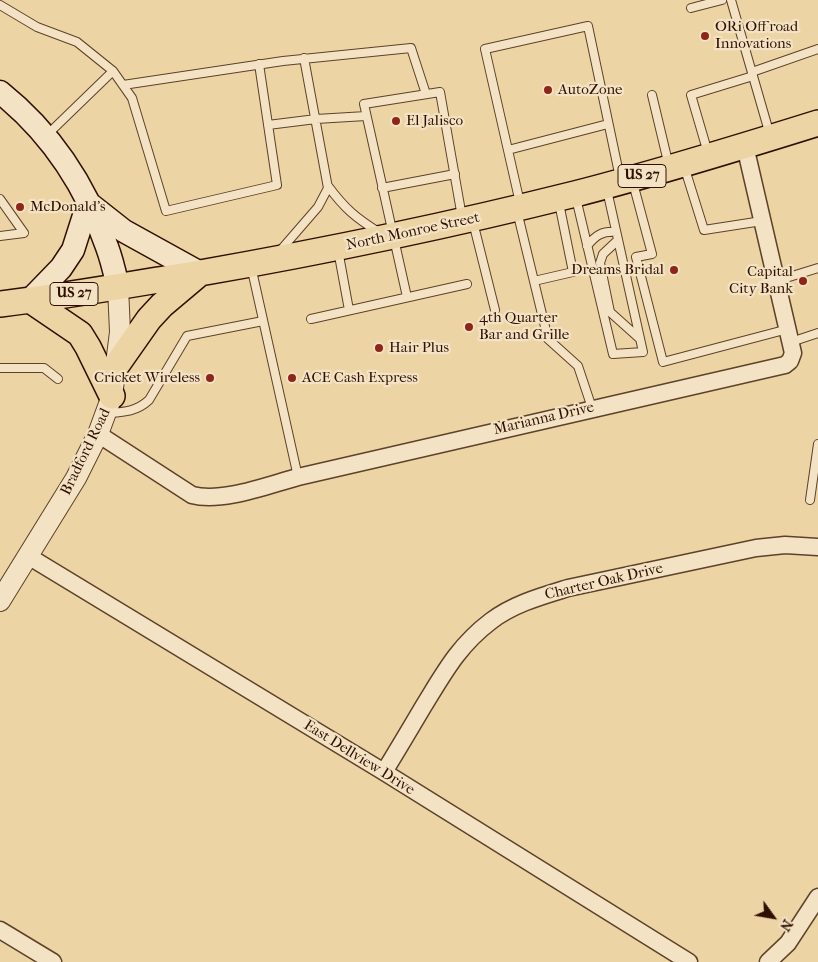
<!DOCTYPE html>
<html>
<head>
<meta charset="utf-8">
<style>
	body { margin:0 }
	#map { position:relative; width:818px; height:962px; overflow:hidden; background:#ecd4a4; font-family:"IM FELL French Canon",serif }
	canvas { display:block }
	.north { position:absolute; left:748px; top:892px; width:50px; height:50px; -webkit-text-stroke:4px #f3e3c4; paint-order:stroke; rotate:122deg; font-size:14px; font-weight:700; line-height:20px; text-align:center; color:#2f1000 }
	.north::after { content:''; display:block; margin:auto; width:18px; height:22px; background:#2f1000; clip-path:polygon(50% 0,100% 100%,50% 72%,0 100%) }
</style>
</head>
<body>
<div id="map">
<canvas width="818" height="962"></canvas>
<div class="north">N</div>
</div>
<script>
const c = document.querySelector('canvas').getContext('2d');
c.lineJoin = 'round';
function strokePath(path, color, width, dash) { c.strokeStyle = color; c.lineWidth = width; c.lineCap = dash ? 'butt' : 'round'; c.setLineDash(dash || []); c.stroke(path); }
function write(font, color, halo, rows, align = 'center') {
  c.font = font + ' "IM FELL French Canon",serif'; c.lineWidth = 4.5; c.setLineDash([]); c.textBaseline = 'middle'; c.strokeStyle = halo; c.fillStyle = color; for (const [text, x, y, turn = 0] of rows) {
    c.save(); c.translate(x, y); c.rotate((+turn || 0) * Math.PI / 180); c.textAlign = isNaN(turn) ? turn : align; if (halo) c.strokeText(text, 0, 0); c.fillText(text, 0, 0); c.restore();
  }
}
const service = new Path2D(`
	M731 0 770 135
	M0 5 37 27 77 42 113 71 132 98 166 211 277 185 259 64
	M691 8 722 0
	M752 72 818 49
	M123 85 283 61 411 48 426 94
	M652 95 669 166
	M268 125 316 119 366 116
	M47 135 113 71
	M508 150 608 124
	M708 153 691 95 753 76
	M684 166 704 230 762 221
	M633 183 652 254 636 257 663 362 788 329
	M328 186C345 209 356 218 380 233
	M382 188 455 174
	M576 198 613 354 643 352 607 190
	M0 199 24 233 0 236
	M520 203 485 49 588 26 620 178
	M517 211 548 339 578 366 592 408
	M473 222 495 310
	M618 240 603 254 600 263 610 312 639 338
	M587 246C596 235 602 231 616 232
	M338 250 349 310
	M279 252 318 207 328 188 304 58
	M251 266 298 477
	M534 281 573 272 559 203
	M776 281 818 268
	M407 297 364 104 440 92 462 217
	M311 319 467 284
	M791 342 818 333
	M0 368H44L58 379
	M107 413C123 412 136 412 149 400L187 336 263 321
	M810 500 818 444`);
const minor = new Path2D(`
	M98 434 192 495C222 503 268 485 298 477L785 365 790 361 793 353 745 146
	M28 556 384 772 689 962
	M384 772C397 751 410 729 423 707 444 673 458 646 491 621 513 604 542 596 568 588L756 548 785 545 818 547
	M0 930 53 962
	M768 962 788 943 818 897`);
const tertiary = new Path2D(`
	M0 601 76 478 98 434 112 396 120 332 118 287`);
const secondary = new Path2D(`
	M0 92C50 132 86 186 107 247 112 260 115 274 118 287
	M91 205 124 231 200 273
	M30 300 61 268 73 250 88 203`);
const primary = new Path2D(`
	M30 300 80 334 88 347 112 396
	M0 304C67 296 133 284 200 273 326 251 451 225 575 194 657 173 738 148 818 123
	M116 366 149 319 162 305 200 273`);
strokePath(service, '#5e4129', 10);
strokePath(minor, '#5e4129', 19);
strokePath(tertiary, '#5e4129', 22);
strokePath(secondary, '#2f1000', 25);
strokePath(primary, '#2f1000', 28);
strokePath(service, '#f3e3c4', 8);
strokePath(minor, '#f3e3c4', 16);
strokePath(tertiary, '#f3e3c4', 20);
strokePath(secondary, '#f3e3c4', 22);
strokePath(primary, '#ecd4a4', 25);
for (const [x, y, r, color] of [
	[705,36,5,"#8f2418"],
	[548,90,5,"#8f2418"],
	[396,121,5,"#8f2418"],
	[20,207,5,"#8f2418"],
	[674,270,5,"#8f2418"],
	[803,281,5,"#8f2418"],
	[469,327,5,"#8f2418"],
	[379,348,5,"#8f2418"],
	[210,378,5,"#8f2418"],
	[292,378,5,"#8f2418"]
]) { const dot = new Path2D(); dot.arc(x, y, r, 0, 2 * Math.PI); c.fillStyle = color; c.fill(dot); strokePath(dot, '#f3e3c4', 2); }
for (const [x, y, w] of [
	[642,176,48],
	[74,294,48]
]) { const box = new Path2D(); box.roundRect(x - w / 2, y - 11.5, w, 23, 4); c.fillStyle = '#f3e3c4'; c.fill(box); strokePath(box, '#2f1000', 1); }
write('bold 14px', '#2f1000', null, [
	["US 27",642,176],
	["US 27",74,294]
]);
write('15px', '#2f1000', '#f3e3c4', [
	["ORi Off road",715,27],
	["Innovations",715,44],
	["AutoZone",558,90],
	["El Jalisco",406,121],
	["McDonald's",30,207],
	["Dreams Bridal",664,270,"right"],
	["Capital",793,272,"right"],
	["City Bank",793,289,"right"],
	["4th Quarter",479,318],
	["Bar and Grille",479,335],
	["Hair Plus",389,348],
	["Cricket Wireless",200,378,"right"],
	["ACE Cash Express",302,378]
], 'left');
write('15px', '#2f1000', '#f3e3c4', [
	["North Monroe Street",413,232,-12],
	["Marianna Drive",544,419,-13],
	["Bradford Road",86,452,-64],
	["Charter Oak Drive",604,582,-13],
	["East Dellview Drive",359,758,32]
]);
</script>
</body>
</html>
